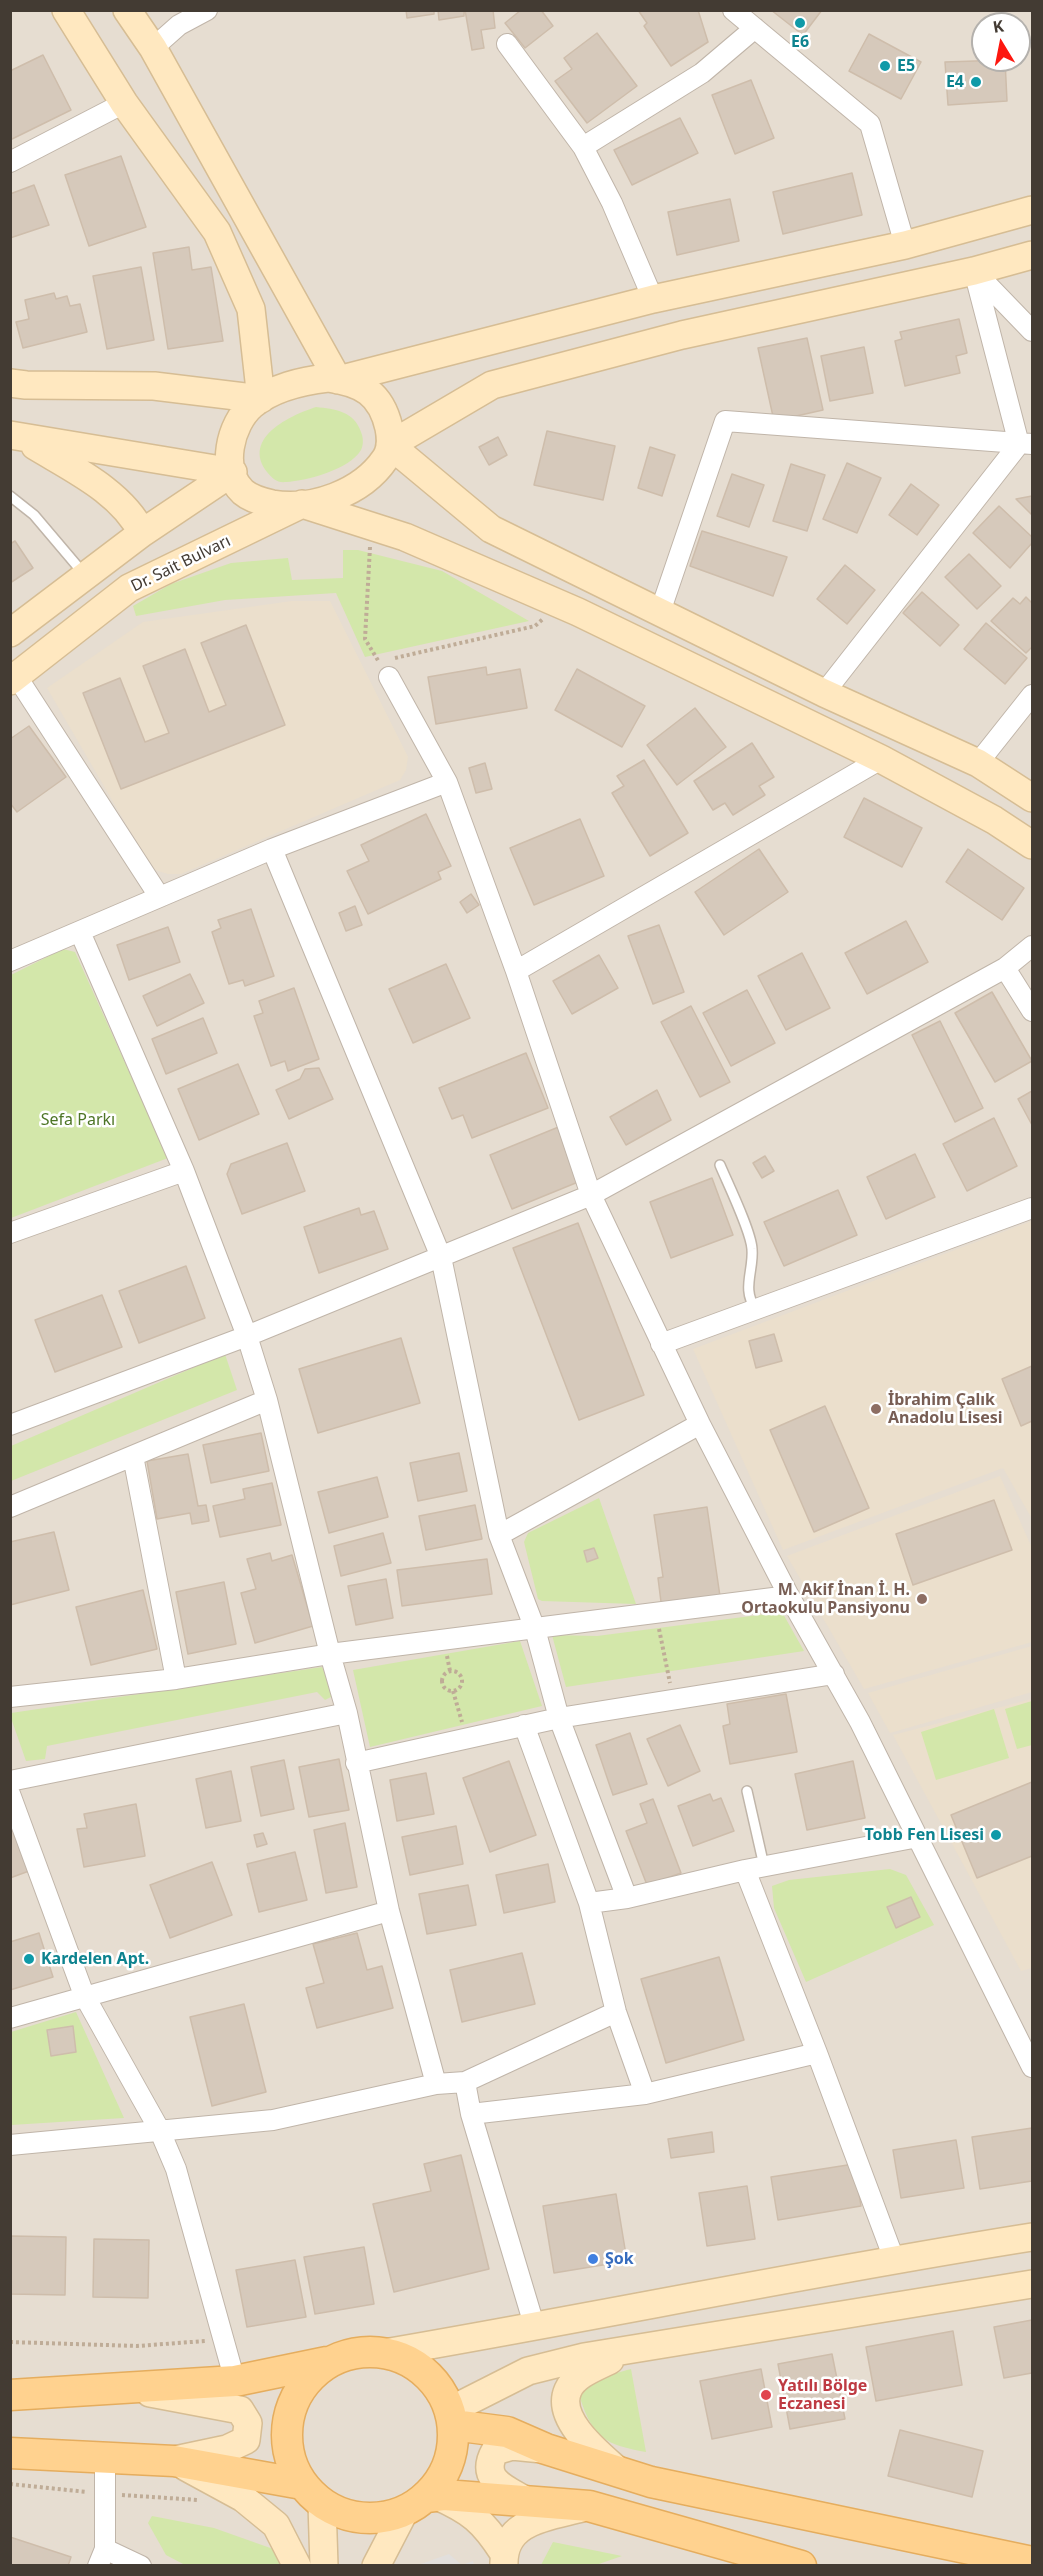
<!DOCTYPE html>
<html>
<head>
<meta charset="utf-8">
<style>
	body { margin:0 }
	#map { position:relative; width:1043px; height:2576px; overflow:hidden; background:#f2ece3; font-family:"Noto Sans",sans-serif }
	canvas { display:block }
	.frame { position:absolute; inset:0; border:12px solid #433b33; pointer-events:none }
	.north { position:absolute; left:971px; top:12px; width:60px; height:60px; box-sizing:border-box; background:#fff; border:2px solid #b4b1ad; border-radius:50%; rotate:350deg; font-size:16px; font-weight:700; line-height:24px; text-align:center; color:#433b33 }
	.north::after { content:''; display:block; margin:auto; width:21px; height:27px; background:#fd170f; clip-path:polygon(50% 0,100% 100%,50% 72%,0 100%) }
</style>
</head>
<body>
<div id="map">
<canvas width="1043" height="2576"></canvas>
<div class="frame"></div>
<div class="north">K</div>
</div>
<script>
const c = document.querySelector('canvas').getContext('2d');
c.lineJoin = 'round';
function fill(path, color) { c.fillStyle = color; c.fill(path, 'evenodd'); }
function strokePath(path, color, width, dash) { c.strokeStyle = color; c.lineWidth = width; c.lineCap = dash ? 'butt' : 'round'; c.setLineDash(dash || []); c.stroke(path); }
function write(font, color, halo, rows, align = 'center') {
  c.font = font + ' "Noto Sans",sans-serif'; c.lineWidth = 5; c.setLineDash([]); c.textBaseline = 'middle'; c.strokeStyle = halo; c.fillStyle = color; for (const [text, x, y, turn = 0] of rows) {
    c.save(); c.translate(x, y); c.rotate((+turn || 0) * Math.PI / 180); c.textAlign = isNaN(turn) ? turn : align; if (halo) c.strokeText(text, 0, 0); c.fillText(text, 0, 0); c.restore();
  }
}
fill(new Path2D(`
	M11 11H1032V2565L11 2566ZM983 24H1019V60H983Z`), '#e6ddd1');
fill(new Path2D(`
	M292 601H330L408 757 406 770 400 780 181 874H168L152 869 47 688 143 622Z
	M1032 1221V1519L1003 1468 783 1550 693 1349Z
	M1000 1476 1032 1548V1642L864 1689 787 1556Z
	M1032 1646V1692L890 1733 868 1693Z
	M1032 1699V1968L1021 1971 893 1735Z`), '#ebdfcc');
fill(new Path2D(`
	M316 407C335 409 354 411 361 432 363 437 364 444 361 450 350 469 307 481 286 482 277 483 273 479 267 472 241 438 291 415 316 407Z
	M343 550H358L442 571 529 621 365 657 336 593 225 600 136 616 133 606 171 584 231 563 288 558 292 580 343 578Z
	M63 949 75 952 168 1158 11 1218V975Z
	M225 1354 237 1390 11 1481V1446Z
	M599 1498 636 1604 542 1601 538 1599 524 1542 528 1533Z
	M782 1612 804 1651 566 1687 552 1635 597 1636Z
	M520 1641 542 1706 370 1747 353 1670Z
	M322 1667 335 1695 325 1700 317 1692 47 1746 45 1759 26 1761 11 1718V1713Z
	M1032 1701V1745L1017 1749 1005 1709Z
	M994 1709 1009 1758 936 1780 921 1732Z
	M890 1869 906 1875 934 1925 806 1982 774 1908 772 1886 789 1880Z
	M76 2012 124 2118 11 2125V2032Z
	M631 2369 646 2452C606 2445 593 2438 580 2398 591 2378 609 2375 631 2369Z
	M152 2516 214 2528 276 2550 285 2565H185L166 2555 148 2523Z
	M553 2542 622 2556 596 2565H541Z`), '#d3e7aa');
fill(new Path2D(`
	M449 2554 462 2565 473 2561 474 2565H418Z`), '#e2dfdc');
const building = new Path2D(`
	M406 10H434V14L407 18Z
	M438 10H464V16L439 20Z
	M465 10H493L495 28 481 30 484 48 472 50Z
	M521 10H541L553 26 525 48 505 23Z
	M638 10H698L708 42 671 66 644 26 647 23Z
	M771 10H822L803 35Z
	M597 33 637 86 587 123 555 81 572 69 564 58Z
	M869 34 921 62 901 99 849 71Z
	M43 55 71 110 10 140V71Z
	M1005 60 1007 101 948 105 945 62Z
	M751 80 774 138 735 154 712 95Z
	M680 118 698 153 632 185 614 150Z
	M121 156 146 227 89 246 65 175Z
	M852 173 862 215 783 234 773 192Z
	M34 185 49 225 10 238V194Z
	M730 199 739 241 677 255 668 212Z
	M189 247 192 270 211 267 223 341 168 349 153 253Z
	M141 267 154 340 107 349 93 276Z
	M54 293 56 299 67 296 70 306 80 304 87 332 23 348 16 322 29 319 25 300Z
	M959 319 967 353 956 356 960 373 905 386 895 341 902 339 900 332Z
	M807 338 823 410 774 421 758 348Z
	M864 347 873 393 830 401 821 356Z
	M547 431 615 446 603 500 534 485Z
	M498 437 507 455 489 465 479 447Z
	M650 447 675 455 662 496 638 488Z
	M847 463 881 478 857 533 823 519Z
	M791 464 825 475 807 531 773 521Z
	M732 474 764 485 749 527 717 516Z
	M911 484 939 505 917 535 889 515Z
	M1032 496V515L1016 499Z
	M999 506 1032 537V543L1010 568 973 533Z
	M702 531 787 557 773 596 690 566Z
	M15 541 33 568 10 583V544Z
	M969 554 1001 586 977 609 945 577Z
	M845 565 875 590 847 624 817 599Z
	M922 592 959 625 940 646 903 613Z
	M1026 597 1032 603V647L1026 653 991 621 1013 598 1020 604Z
	M986 623 1027 658 1005 684 964 649Z
	M246 625 285 725 121 789 83 693 120 678 145 742 169 733 143 666 185 649 209 712 226 705 201 643Z
	M486 667 487 675 520 669 527 708 436 724 428 677Z
	M577 669 645 706 622 747 555 710Z
	M695 708 726 747 677 785 647 745Z
	M29 726 66 777 17 812 10 803V739Z
	M752 743 774 777 759 786 765 795 733 815 725 803 713 810 694 781Z
	M644 760 688 833 650 856 612 793 624 786 617 776Z
	M485 763 492 789 476 793 469 768Z
	M864 798 922 828 902 867 844 837Z
	M426 814 451 866 438 872 441 879 368 914 347 871 369 861 361 845Z
	M580 819 604 876 534 905 510 848Z
	M759 849 788 892 724 935 695 892Z
	M968 849 1024 888 1002 920 946 882Z
	M471 894 479 905 467 913 460 902Z
	M355 906 362 925 346 931 339 913Z
	M251 909 274 976 245 986 243 980 229 984 212 932 221 928 218 920Z
	M906 921 928 962 867 994 845 953Z
	M659 925 684 992 653 1004 628 936Z
	M168 927 180 962 129 980 117 945Z
	M802 953 830 1008 786 1030 758 976Z
	M599 955 618 988 572 1014 553 981Z
	M446 964 470 1018 413 1043 389 989Z
	M190 974 204 1003 157 1026 143 996Z
	M294 988 319 1059 288 1071 285 1061 271 1066 254 1016 263 1013 259 1001Z
	M747 990 775 1043 731 1066 703 1013Z
	M992 992 1032 1061 995 1082 955 1013Z
	M691 1006 730 1082 700 1097 661 1022Z
	M203 1018 217 1053 166 1074 152 1039Z
	M940 1021 983 1108 955 1122 912 1035Z
	M526 1053 548 1108 472 1138 463 1115 452 1119 439 1088Z
	M238 1064 259 1114 199 1140 178 1089Z
	M319 1068 333 1099 289 1119 276 1090 300 1079 305 1069Z
	M657 1090 671 1120 626 1145 610 1117Z
	M1032 1091V1125L1018 1099Z
	M994 1118 1017 1166 967 1191 943 1144Z
	M561 1126 583 1180 512 1209 490 1155Z
	M287 1143 305 1191 242 1214 227 1174 231 1164Z
	M915 1154 935 1197 886 1219 867 1177Z
	M765 1156 774 1171 762 1178 753 1163Z
	M712 1178 733 1235 671 1258 650 1202Z
	M838 1190 857 1235 784 1266 764 1222Z
	M359 1208 361 1215 374 1211 388 1249 319 1273 304 1227Z
	M578 1223 644 1395 579 1420 513 1248Z
	M186 1266 205 1318 139 1343 119 1291Z
	M102 1295 122 1347 55 1372 35 1320Z
	M774 1334 782 1361 756 1368 749 1341Z
	M401 1338 420 1403 318 1433 299 1369Z
	M1032 1366V1421L1021 1426 1002 1379Z
	M825 1406 869 1508 814 1532 770 1430Z
	M261 1433 269 1471 211 1483 203 1445Z
	M459 1453 467 1491 418 1501 410 1463Z
	M188 1454 198 1506 206 1505 209 1521 192 1524 190 1513 157 1519 147 1461Z
	M377 1477 388 1517 329 1533 318 1492Z
	M272 1483 281 1525 220 1537 213 1506 245 1499 243 1489Z
	M994 1500 1012 1550 913 1585 896 1534Z
	M475 1505 482 1539 426 1550 419 1516Z
	M707 1507 722 1610 663 1618 658 1578 663 1577 654 1515Z
	M54 1532 69 1590 10 1605V1542Z
	M383 1533 391 1563 341 1576 334 1546Z
	M594 1548 598 1558 587 1562 584 1551Z
	M270 1553 272 1561 292 1555 313 1626 255 1643 241 1593 256 1589 247 1559Z
	M487 1559 492 1594 402 1606 397 1570Z
	M386 1579 393 1618 356 1625 348 1586Z
	M224 1582 236 1644 188 1654 176 1592Z
	M143 1590 157 1649 91 1665 76 1607Z
	M786 1694 797 1752 730 1764 723 1726 730 1724 727 1704Z
	M680 1725 700 1771 668 1786 647 1739Z
	M630 1733 647 1784 613 1795 596 1745Z
	M339 1759 349 1810 309 1817 299 1767Z
	M284 1760 294 1809 261 1816 251 1767Z
	M509 1761 536 1835 490 1852 463 1778Z
	M853 1761 865 1818 807 1830 795 1774Z
	M231 1771 241 1821 206 1828 196 1779Z
	M426 1773 434 1814 397 1821 390 1780Z
	M1032 1782V1856L977 1878 951 1815Z
	M710 1794 713 1801 721 1798 734 1831 693 1846 678 1806Z
	M653 1799 681 1873 647 1885 626 1831 647 1823 640 1804Z
	M136 1804 145 1856 84 1867 77 1829 87 1828 84 1814Z
	M10 1820 29 1871 10 1878Z
	M345 1823 357 1887 326 1893 314 1830Z
	M456 1826 463 1864 410 1875 402 1837Z
	M263 1833 267 1844 257 1847 254 1835Z
	M295 1852 307 1900 259 1912 247 1864Z
	M212 1862 232 1915 170 1938 150 1885Z
	M548 1864 555 1902 504 1913 496 1875Z
	M468 1885 476 1925 427 1934 419 1894Z
	M911 1897 920 1917 896 1928 887 1907Z
	M39 1933 53 1977 10 1990V1942Z
	M357 1933 367 1970 382 1966 393 2008 317 2028 306 1988 324 1983 313 1944Z
	M522 1953 535 2004 462 2022 450 1970Z
	M719 1957 744 2040 666 2063 641 1979Z
	M244 2004 266 2092 212 2106 190 2017Z
	M73 2026 76 2052 51 2056 47 2030Z
	M1032 2128V2181L980 2189 972 2137Z
	M712 2132 714 2152 671 2158 668 2139Z
	M956 2140 964 2188 901 2198 893 2150Z
	M461 2155 489 2269 394 2292 373 2204 431 2191 424 2164Z
	M854 2164 861 2206 778 2220 771 2177Z
	M747 2186 755 2239 707 2246 699 2193Z
	M616 2194 627 2261 554 2273 543 2206Z
	M11 2236 66 2237 65 2295 10 2294Z
	M94 2239 149 2240 148 2298 93 2297Z
	M364 2247 374 2304 315 2314 304 2257Z
	M295 2260 306 2317 247 2327 236 2270Z
	M1032 2320V2373L1004 2378 994 2327Z
	M953 2331 962 2385 876 2401 866 2347Z
	M832 2354 845 2419 790 2429 778 2364Z
	M761 2369 772 2427 712 2439 700 2381Z
	M900 2430 983 2451 972 2497 888 2476Z
	M10 2537 71 2557 68 2566H10Z`);
fill(building, '#d6c9bb');
strokePath(building, '#cebdab', 1.5);
const lane = new Path2D(`
	M10 496 34 515 84 574
	M720 1165C728 1184 751 1231 752 1249 754 1270 741 1290 756 1309
	M747 1791 764 1866`);
const street = new Path2D(`
	M733 10 870 124 905 245
	M507 44 583 147 612 203 653 299
	M153 48 179 25 207 10
	M583 147 702 73 755 28
	M10 162 124 103
	M976 273 1032 331
	M660 612 725 421 1032 444
	M17 677 159 896
	M389 677 447 782 516 971 591 1195 700 1424 789 1596 860 1722 1032 2067
	M824 693 1019 444 974 271
	M978 763 1032 695
	M272 849 441 1257 499 1535 535 1629 559 1718 627 1898
	M80 932 184 1171 247 1336 267 1400 330 1654 347 1713 389 1911 436 2084
	M10 961 272 849 447 782
	M1005 968 1032 1011
	M516 971 881 759
	M10 1233 184 1171
	M661 1344 1032 1208
	M10 1425 247 1336 591 1195 1005 968 1032 946
	M133 1456 176 1679
	M10 1507 267 1400
	M499 1535 700 1424
	M10 1697 176 1679 330 1654 789 1596
	M524 1725 589 1903 616 2012 645 2094
	M356 1763 559 1718 834 1674
	M10 1781 347 1713
	M10 1794 84 1995 159 2129 176 2169 235 2381
	M745 1870 817 2053 894 2259
	M589 1903 627 1898 745 1870 918 1837
	M10 2018 389 1911
	M465 2082 471 2114 535 2328
	M471 2114 645 2094 817 2053
	M10 2145 273 2120 436 2084 465 2082 616 2012
	M105 2549 141 2566
	M98 2566 105 2549V2456`);
const secondary = new Path2D(`
	M127 10 153 48 338 380 653 299 905 245 1032 210
	M1032 255 974 271 682 335 492 385 390 445 491 529 824 693 978 763 1032 798
	M328 378C362 383 381 393 389 428 391 438 391 451 385 459 362 493 312 511 272 504 263 502 250 498 243 492 219 470 230 424 252 405 273 387 302 381 328 378Z
	M10 383 26 385 154 386 261 399 251 309 217 232 124 103 66 10
	M10 435 233 472
	M35 446C73 469 122 492 142 533
	M10 633 142 533 233 472
	M10 681 129 588 302 504 405 537 578 612 881 759 994 820 1032 845
	M384 2353C600 2316 816 2271 1032 2237
	M610 2360C597 2367 575 2374 568 2390 555 2419 598 2453 617 2470
	M150 2393 240 2410 248 2423 246 2440 227 2449 175 2460
	M449 2411 528 2371 584 2357 1032 2284
	M186 2467 243 2498 276 2525 297 2566
	M437 2496C471 2511 483 2521 503 2552
	M525 2500C504 2488 479 2479 495 2451L512 2446 542 2449
	M322 2504 324 2566
	M376 2566 404 2512
	M504 2566C502 2520 548 2517 582 2508`);
const primary = new Path2D(`
	M287 2435a83 83 0 1 1 166 0a83 83 0 1 1-166 0Z
	M10 2395 235 2381 327 2362
	M453 2425 507 2432 546 2449 651 2482 1032 2562
	M10 2453 174 2461 302 2484
	M426 2497 444 2495 589 2506 801 2566`);
strokePath(lane, '#c0b5a9', 12);
strokePath(street, '#c0b5a9', 22);
strokePath(secondary, '#d6bd94', 30);
strokePath(primary, '#e5ad5e', 33);
strokePath(new Path2D(`
	M370 547 365 639 379 662
	M395 658 535 626 543 619
	M659 1629 670 1683
	M447 1656 450 1671
	M442 1681a10 10 0 1 1 20 0a10 10 0 1 1-20 0Z
	M453 1691 462 1722
	M10 2342 137 2346 205 2341
	M10 2484 87 2492
	M122 2495 198 2500`), '#bfac97', 4, [3, 3]);
strokePath(lane, '#fff', 9);
strokePath(street, '#fff', 20);
strokePath(secondary, '#ffe8c0', 27);
strokePath(primary, '#ffd28f', 30);
for (const [x, y, r, color] of [
	[800,23,6,"#0f9aa8"],
	[885,66,6,"#0f9aa8"],
	[976,82,6,"#0f9aa8"],
	[876,1409,6,"#8d6e63"],
	[922,1599,6,"#8d6e63"],
	[996,1835,6,"#0f9aa8"],
	[29,1959,6,"#0f9aa8"],
	[593,2259,6,"#3f7fe0"],
	[766,2395,6,"#e0444e"]
]) { const dot = new Path2D(); dot.arc(x, y, r, 0, 2 * Math.PI); c.fillStyle = color; c.fill(dot); strokePath(dot, '#fff', 2); }
write('bold 16px', '#0d838f', '#fff', [
	["E6",800,42,"center"],
	["E5",897,66],
	["E4",964,82,"right"],
	["Tobb Fen Lisesi",984,1835,"right"],
	["Kardelen Apt.",41,1959]
], 'left');
write('16px', '#433b33', '#fff', [
	["Dr. Sait Bulvarı",181,564,-26]
]);
write('16px', '#4d7526', '#fff', [
	["Sefa Parkı",78,1120]
]);
write('bold 16px', '#785e54', '#fff', [
	["İbrahim Çalık",888,1400],
	["Anadolu Lisesi",888,1418],
	["M. Akif İnan İ. H.",910,1590,"right"],
	["Ortaokulu Pansiyonu",910,1608,"right"]
], 'left');
write('bold 16px', '#366cbe', '#fff', [
	["Şok",605,2259]
], 'left');
write('bold 16px', '#be3a42', '#fff', [
	["Yatılı Bölge",778,2386],
	["Eczanesi",778,2404]
], 'left');
</script>
</body>
</html>
